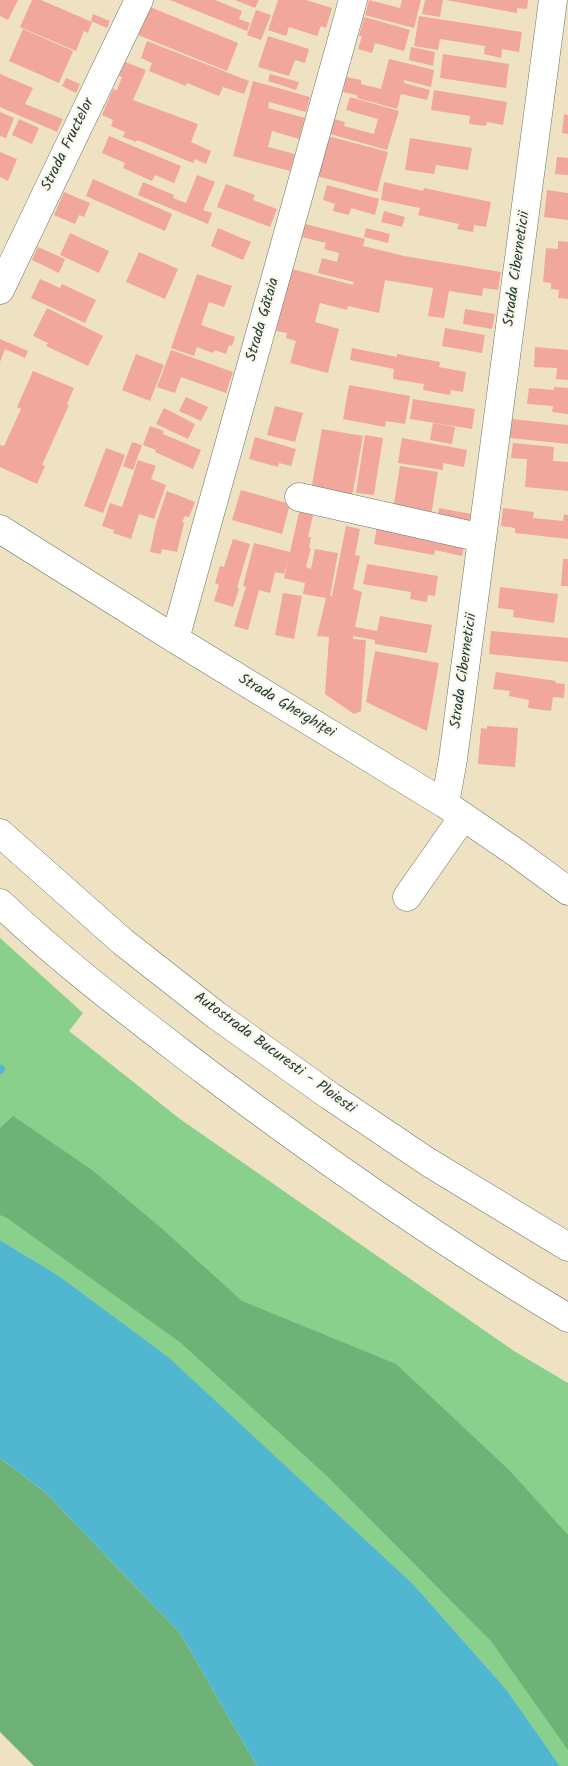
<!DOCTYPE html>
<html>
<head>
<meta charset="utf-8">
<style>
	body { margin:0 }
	canvas { display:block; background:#efe2c3 }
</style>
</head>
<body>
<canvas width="568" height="1766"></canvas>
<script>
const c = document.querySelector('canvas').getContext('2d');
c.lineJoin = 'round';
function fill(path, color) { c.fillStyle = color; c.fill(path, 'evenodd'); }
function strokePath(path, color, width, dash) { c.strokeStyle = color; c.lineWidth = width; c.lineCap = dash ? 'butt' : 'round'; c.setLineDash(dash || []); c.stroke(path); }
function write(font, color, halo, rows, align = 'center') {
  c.font = font + ' Kalam,sans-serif'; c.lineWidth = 4.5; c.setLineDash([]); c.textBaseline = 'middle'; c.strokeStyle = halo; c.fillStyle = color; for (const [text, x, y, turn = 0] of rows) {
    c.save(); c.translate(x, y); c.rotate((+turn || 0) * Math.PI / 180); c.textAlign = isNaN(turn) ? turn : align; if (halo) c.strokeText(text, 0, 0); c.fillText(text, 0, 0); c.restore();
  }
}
fill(new Path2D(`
	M0 938 83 1013 69 1031 180 1119 514 1351 568 1383V1766H560L506 1689 413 1584 167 1357 59 1276 0 1240Z`), '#88d08b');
fill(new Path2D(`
	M13 1116 92 1170 160 1227 242 1301 396 1364 510 1471 568 1535V1750L491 1641 327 1476 181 1343 7 1218 0 1215V1128Z
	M0 1458 45 1492 180 1633 257 1766H34L0 1732Z`), '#6eb277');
fill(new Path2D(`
	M0 1240 59 1276 168 1357 413 1584 506 1689 560 1766H257L180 1633 45 1492 0 1458Z`), '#51b6d0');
strokePath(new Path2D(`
	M0 1070 1 1069`), '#51b6d0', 8);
fill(new Path2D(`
	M0 0H18L8 20 0 16Z
	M32 0H41L92 22 88 33 84 31 76 51 20 27Z
	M170 0H215L242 11 239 19 250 23 247 31Z
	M235 0H259L255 8Z
	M278 0H306L332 8 326 28 321 26 317 36 289 27 286 36 268 30Z
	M369 0 400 8 402 0H421L414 28 365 15Z
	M425 0H443L440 17 422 14Z
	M446 0H528L527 9 517 8V13Z
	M150 7 238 43 227 71 138 35Z
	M256 10 271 15 261 40 247 35Z
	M93 14 110 21 107 28 91 21Z
	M419 16 522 32 519 52 502 49 501 58 484 54 485 46 440 39 438 50 414 46Z
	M364 17 410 30 404 51 375 43 372 53 358 49 362 36H359Z
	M23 29 73 51 59 83 9 61Z
	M268 36 309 49 305 63 295 60 289 76 258 67Z
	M147 41 249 81 244 94 223 87 219 96 187 83 186 86 149 71 152 63 141 58Z
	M411 47 435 52 433 66 409 60Z
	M443 54 509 64 506 88 440 78Z
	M389 59 434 70 431 87 404 80V83L430 90 427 100 401 94 397 109 357 98V95L343 92 346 77 361 80V84L381 89Z
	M125 62 146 70 133 100 198 124 191 142 211 151 206 164 195 159 193 163 137 140 136 142 123 137 125 132 111 126 113 120 102 115 113 89 117 90 122 77 119 76Z
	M0 74 33 88 25 104 63 119 57 132 0 107Z
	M270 74 299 82 296 90 268 81Z
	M66 78 80 84 76 93 62 86Z
	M253 81 310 97 306 112 269 102 268 108 305 118 299 139 272 131 268 147 295 154 290 171 233 156Z
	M434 90 507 102 503 125 487 122 486 126 469 124 470 116 431 110Z
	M350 97 399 111 387 150 330 134 334 119 345 122 344 126 374 134 378 119 346 110Z
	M0 112 14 118 6 138 0 136Z
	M564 114 568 115V134L562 133Z
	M19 119 39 128 32 144 12 135Z
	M109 136 181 166 174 183 155 175 152 181 123 168 125 163 102 153Z
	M328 136 388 152 377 192 317 176Z
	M410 138 472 148 468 170 436 165 434 174 405 170Z
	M0 152 17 159 8 181 0 177Z
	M557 157 568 158V175L555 174Z
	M197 175 215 182 203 210 212 213 208 224 138 195 143 182 174 195 173 198 186 203Z
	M93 179 172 214 165 231 86 196Z
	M384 182 423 191 424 188 491 202 486 227 474 225 473 232 457 229 459 224 418 215 420 208 381 200Z
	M226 184 255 195 253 200 277 209 270 227 217 207Z
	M327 185 379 199 375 215 351 208 349 215 333 211 335 204 323 200Z
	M547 190 568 193V220L544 217Z
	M64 192 90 203 84 217 79 215 75 224 54 215Z
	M384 211 405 217 402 227 381 222Z
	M305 224 365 239 363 246 404 256 501 272 498 290 483 288 482 296 449 291 444 318 428 316 433 288 385 280 379 313 348 306 347 310 320 303 315 322 339 329 328 373 290 363 296 341 286 338 287 333 276 331 292 269 353 285 354 282 318 273 322 258 337 262 339 253 324 249 326 243 302 237Z
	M218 228 251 242 243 260 211 246Z
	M366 228 390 234 388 243 364 237Z
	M70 233 109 251 99 273 60 255Z
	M558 241 568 242V299L558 298 559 290 551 289V283L543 282 546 248 558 249Z
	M38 247 65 259 59 273 32 260Z
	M139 252 178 269 165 299 126 282Z
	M197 274 232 286 224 307 209 302 201 325 235 337 232 346 229 345 226 354 215 350 213 353 197 347 194 356 171 348Z
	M40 279 60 288 62 284 96 300 85 323 31 298Z
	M47 308 103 336 88 366 46 346 48 343 33 336Z
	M465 309 495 314 492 329 463 324Z
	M445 328 485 335 482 353 442 346Z
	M0 339 28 351 25 358 5 349 0 362Z
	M535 347 568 350V380L556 379 557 368 534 367Z
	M352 348 397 357V354L440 362 439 367 466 372 463 392 451 390 450 395 423 390 424 384 393 379 394 369 350 360Z
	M171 350 233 372 226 393 181 377 175 393 157 387Z
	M136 354 164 365 150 401 122 390Z
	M33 371 74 388 67 404 69 405 42 465 45 466 37 484 0 467V445L4 446 21 409 17 407Z
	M349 385 410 396 405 424 386 421 385 427 343 419Z
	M554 387 568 388V414L552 412 553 406 527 404 529 388 554 390Z
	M186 397 208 407 201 421 179 411Z
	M413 399 475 409 472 429 410 419Z
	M275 406 303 413 295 442 267 435Z
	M164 408 195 424 188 439 156 424Z
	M512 419 568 425V444L510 438Z
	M433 423 455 427 452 444 430 440Z
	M150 426 164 431 163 434 201 450 193 469 155 452 156 450 143 445Z
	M322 429 363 436 352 497 311 490Z
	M365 435 383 438 374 495 356 493Z
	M255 437 296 449 291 466 279 463 278 467 249 459Z
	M402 438 467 450 464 467 443 463V470L398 463Z
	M132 442 142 445 133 470 123 466Z
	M513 443 554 447 553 461 568 462V491L525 487 527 459 511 458Z
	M106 448 125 455 103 513 84 506Z
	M138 460 156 466 151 479 166 485 154 519 139 514 131 539 113 533 114 530 102 526 110 503 122 507Z
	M400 466 438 472 431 516 393 510Z
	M241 490 290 504 282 534 232 520Z
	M167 491 195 502 189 517 185 516 182 522 184 523 177 552 162 549 161 554 150 552 156 524Z
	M300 508 314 511 308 537H311L309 548H311L306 567 311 569 315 549 338 553 330 596H332L346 526 360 529 355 555 360 556 353 589 362 592 355 627 377 631 380 616 432 625 427 653 375 644V640L353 636V639L366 640 361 711 354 714 325 694 329 637 317 636 326 598 303 594 305 583 284 578 288 558 284 574 275 572 270 593 259 590 248 630 234 626 246 587 243 586 254 543 290 552Z
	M439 508 471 514 468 527 437 522Z
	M503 508 534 512 533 518 563 521 564 514 568 515V539L515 533V528L501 526Z
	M377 526 465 543 462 556 435 550 434 555 374 544Z
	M233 539 250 544 237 588 239 589 233 607 214 601 219 585 215 583 220 566 224 567Z
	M563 559H568V586H561Z
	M367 564 438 576 435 596 428 595 427 602 410 599 411 592 363 584Z
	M500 587 558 594 554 623 513 617 514 610 498 608Z
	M283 593 302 596 294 639 275 635Z
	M491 631 568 638V662L489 654Z
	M375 651 439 663 427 731 366 702Z
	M496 672 556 681 555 683 565 684 564 698 553 697 551 711 528 708 529 700 509 696 510 691 493 689Z
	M487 726 518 728 515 767 478 764 481 728 487 729Z`), '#f1a79b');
const minor = new Path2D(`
	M0 290 139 0
	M299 497 482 538
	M0 529 175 639 445 804 515 852 568 891
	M175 639 353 0
	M445 804 453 759 553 0
	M407 897 463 817`);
const highway = new Path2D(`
	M0 833 123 942 216 1015 330 1096 428 1162 568 1247
	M0 903C64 964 135 1017 205 1071 322 1159 442 1243 568 1318`);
strokePath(minor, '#687766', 29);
strokePath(highway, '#687766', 29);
strokePath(minor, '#fff', 28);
strokePath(highway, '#fff', 28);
write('15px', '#1f3d34', '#fbf7ec', [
	["Strada Fructelor",69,145,-64],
	["Strada Ciberneticii",518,269,-82],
	["Strada Gătaia",264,320,-74],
	["Strada Ciberneticii",465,671,-82],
	["Strada Gherghiței",286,707,31],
	["Autostrada Bucuresti - Ploiesti",274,1054,36]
]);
</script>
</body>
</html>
